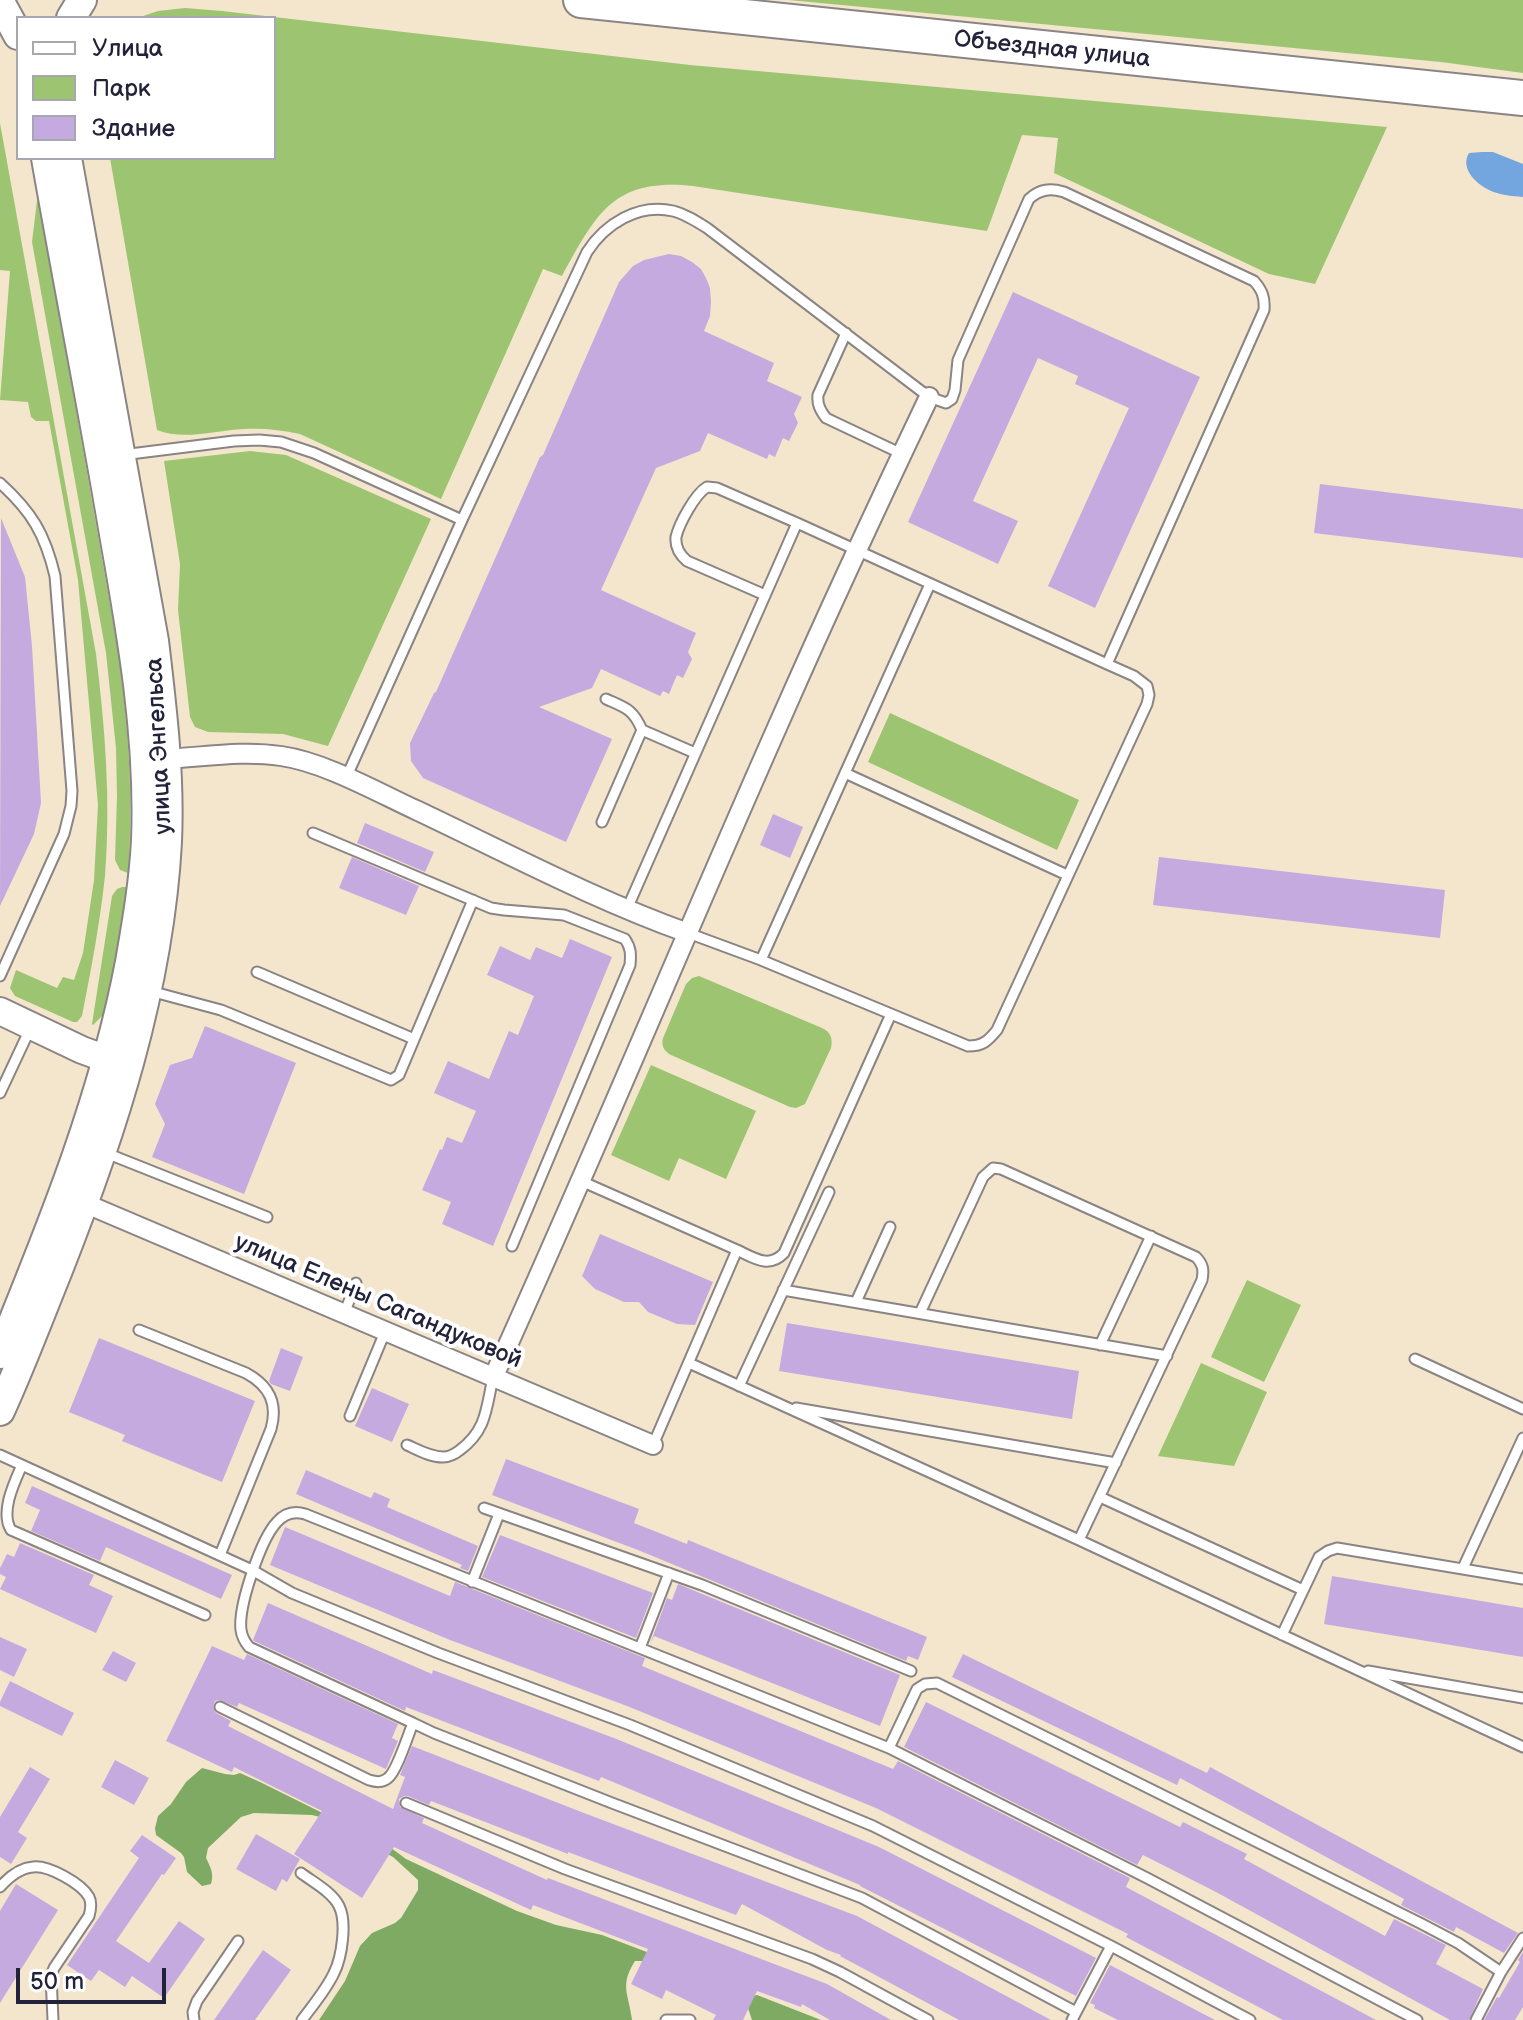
<!DOCTYPE html>
<html>
<head>
<meta charset="utf-8">
<style>
	body { margin:0 }
	#map { position:relative; width:1523px; height:2020px; overflow:hidden; background:#f3e6cd; font-family:"Balsamiq Sans",sans-serif }
	canvas { display:block }
	.legend { position:absolute; left:16px; top:16px; width:260px; height:144px; box-sizing:border-box; background:#fff; border:2px solid #a7a7b1; margin:0; padding:10px 14px; list-style:none; font-size:24px; color:#22223b }
	.legend li { display:flex; align-items:center; gap:16px; height:40px }
	.legend b { width:40px; border:2px solid #a7a7b1 }
	.scale { position:absolute; left:16px; top:1968px; width:150px; height:36px; box-sizing:border-box; border:4px solid #22223b; border-top:0; padding-left:10px; font-size:24px; line-height:28px; white-space:nowrap; color:#22223b; -webkit-text-stroke:6px #fff; paint-order:stroke }
</style>
</head>
<body>
<div id="map">
<canvas width="1523" height="2020"></canvas>
<ul class="legend">
<li><b style="height:10px;background:#fff"></b>Улица</li>
<li><b style="height:22px;background:#9dc571"></b>Парк</li>
<li><b style="height:22px;background:#c5aae0"></b>Здание</li>
</ul>
<div class="scale">50 m</div>
</div>
<script>
const c = document.querySelector('canvas').getContext('2d');
c.lineJoin = 'round';
function fill(path, color) { c.fillStyle = color; c.fill(path, 'evenodd'); }
function strokePath(path, color, width, dash) { c.strokeStyle = color; c.lineWidth = width; c.lineCap = dash ? 'butt' : 'round'; c.setLineDash(dash || []); c.stroke(path); }
function write(font, color, halo, rows, align = 'center') {
  c.font = font + ' "Balsamiq Sans",sans-serif'; c.lineWidth = 8; c.setLineDash([]); c.textBaseline = 'middle'; c.strokeStyle = halo; c.fillStyle = color; for (const [text, x, y, turn = 0] of rows) {
    c.save(); c.translate(x, y); c.rotate((+turn || 0) * Math.PI / 180); c.textAlign = isNaN(turn) ? turn : align; if (halo) c.strokeText(text, 0, 0); c.fillText(text, 0, 0); c.restore();
  }
}
fill(new Path2D(`
	M789 0H1523V73L1441 62Z
	M185 8 222 11 690 65 1387 127 1315 284 1269 274 1054 173 1058 138 1022 135 987 231 693 186C613 178 597 213 562 276L543 269 441 499 300 434C281 430 264 428 244 429 216 430 184 441 157 430L110 158H274V18H137L158 11Z
	M0 123 96 654C105 727 111 801 105 876 100 923 91 970 82 1016L77 1022H73L15 996 10 988 16 970 57 988 63 977 74 980 83 953 94 880 98 805 78 580 49 421H36L31 417 28 402 0 400 10 271 0 270Z
	M38 192 118 650C128 724 134 797 128 873L120 870 115 860 117 796 116 748 106 653 32 242Z
	M250 451 286 455 431 519 328 746 283 734 208 732 195 727 190 717 178 610 180 564 164 461Z
	M890 713 1079 800 1057 850 868 762Z
	M122 887H127L120 947 107 1008 103 1015 93 1025 92 1024 112 896 117 889Z
	M699 976 822 1028C831 1032 833 1039 831 1048L805 1104 796 1108 790 1107 671 1055C664 1051 661 1046 663 1038L686 984 692 978Z
	M651 1065 756 1111 726 1179 679 1158 669 1181 611 1155Z
	M1247 1280 1301 1305 1264 1382 1211 1357Z
	M1201 1363 1267 1392 1234 1466 1158 1456Z`), '#9dc571');
fill(new Path2D(`
	M202 1768 225 1774 234 1775 240 1773 260 1782 387 1845 406 1859 517 1911 556 1925 602 1935 739 1987 645 1961H635C619 1986 629 1994 632 2020H319L345 1981 360 1946 372 1933 395 1923 401 1918 418 1890V1880L393 1857 320 1817 312 1815 254 1813 241 1817 208 1848 206 1858C211 1868 214 1874 211 1884L202 1886 187 1872 184 1857 181 1853 156 1835 155 1828 158 1816 171 1804 186 1782Z
	M757 1995 821 2020H752L748 2008 753 1996Z`), '#7eaa63');
fill(new Path2D(`
	M1482 152H1493L1523 164V197C1512 196 1499 195 1489 190 1475 183 1460 168 1469 153Z`), '#73a5de');
fill(new Path2D(`
	M669 254 681 256 692 262 701 269 706 278 710 288 711 302 710 316 704 331 774 363 767 381 802 397 794 414 798 423 789 441 783 438 775 457 769 454 767 459 708 433 700 451 656 468 601 590 696 633 688 652 692 659 683 678 677 675 669 694 663 691 660 696 601 669 592 688 539 707 612 739 566 842 423 778 411 761 410 743 434 693 436 692 540 457 543 455 619 282 633 266 644 260Z
	M1013 292 1200 377 1095 608 1048 586 1129 408 1075 384 1078 376 1038 358 973 501 1018 521 998 564 908 522Z
	M1320 484 1523 509V558L1314 533Z
	M1 518 25 577 32 646 41 803 34 834 0 906Z
	M773 814 803 827 790 858 760 845Z
	M365 823 434 852 425 872 357 843Z
	M352 857 419 886 406 915 339 888Z
	M1159 857 1445 890 1440 938 1153 905Z
	M570 939 612 957 493 1246 442 1224 451 1202 422 1190 440 1149 442 1150 447 1137 462 1143 476 1111 434 1093 448 1061 489 1079 509 1031 518 1035 534 996 487 975 500 946 530 960 536 947 562 958Z
	M205 1026 296 1063 244 1194 152 1157 165 1124 155 1104 170 1065 192 1058Z
	M600 1234 713 1282 695 1325 677 1324 648 1312 639 1302H624L595 1289 582 1276Z
	M787 1323 1079 1371 1072 1419 779 1371Z
	M99 1338 255 1401 222 1482 122 1441 125 1435 69 1412Z
	M281 1348 303 1357 290 1391 271 1384 269 1381Z
	M372 1388 409 1404 392 1442 355 1426Z
	M506 1459 639 1509 634 1523 687 1544 688 1540 927 1637 918 1660 908 1656 906 1661 638 1550 492 1495Z
	M306 1470 371 1498 374 1492 390 1499 387 1507 478 1546 468 1571 460 1568 462 1565 296 1494Z
	M32 1486 232 1575 221 1599 106 1547 100 1561 31 1531 40 1510 25 1503Z
	M285 1527 450 1596 455 1582 645 1658 642 1666 893 1769 898 1761 1130 1878 1126 1887 1376 2020H1283L1126 1937 1128 1934 876 1808 627 1706 450 1640 270 1565Z
	M500 1535 653 1593 636 1638 482 1577Z
	M20 1543 94 1575 89 1585 113 1596 96 1633 0 1589 6 1577 0 1574V1568L7 1554 14 1557Z
	M1332 1576 1523 1608V1657L1324 1624Z
	M678 1584 900 1675 880 1726 654 1636 650 1644 667 1598 672 1600Z
	M268 1603 432 1674 433 1670 619 1740 879 1847 1096 1958 1076 1996 860 1886V1885L601 1777 599 1781 406 1707 405 1711 254 1641 253 1640Z
	M0 1637 27 1649 14 1677 0 1670Z
	M212 1646 244 1660 247 1654 398 1724 392 1738 398 1741 386 1769 239 1703 237 1707 219 1700 215 1701 213 1707 216 1713 231 1721 228 1726 393 1809 405 1777 400 1775 412 1746 584 1813 857 1916 1051 2020H959L840 1956 841 1955 827 1950 742 1904 736 1915 568 1852V1854L431 1801 429 1805 408 1796H404L399 1799 400 1807 424 1818 422 1823 547 1880 548 1878 827 1984 891 2020H830L802 2004 801 2007 757 1991 743 2020H713L716 2015 666 1990 662 1999 631 1984 648 1949 533 1905 531 1910 394 1847 362 1898 294 1854 322 1811 234 1767 232 1772 166 1741Z
	M113 1651 136 1663 126 1682 102 1670Z
	M963 1654 1207 1773 1210 1767 1518 1933 1504 1953 1456 1927 1454 1932 1401 1905 1404 1899 1180 1778 1177 1785 952 1677Z
	M10 1681 74 1713 62 1736 0 1706V1702Z
	M926 1702 1180 1827 1183 1822 1247 1854 1244 1859 1385 1936 1394 1919 1446 1945 1436 1964 1483 1989 1469 2020H1450L1216 1892 1143 1855 1137 1865 904 1747Z
	M115 1760 149 1778 134 1805 101 1787Z
	M30 1767 50 1779 18 1832 27 1838 11 1864 0 1857V1817Z
	M256 1834 300 1859 287 1882 282 1879 276 1891 236 1869Z
	M142 1835 176 1858 164 1875 162 1874 116 1941 149 1963 179 1921 205 1939 164 1998 132 1976 125 1987 99 1970 91 1981 67 1965 139 1858 130 1851Z
	M16 1884 58 1910 0 2003V1911Z
	M263 1950 291 1970 255 2020H214Z
	M1523 1952V2007L1515 2020H1484L1497 1997 1499 1998 1520 1962 1518 1960Z
	M1110 1965 1215 2020H1118L1094 2008 1095 2005 1090 2003Z`), '#c5aae0');
const lane = new Path2D(`
	M846 333 818 395C817 404 820 410 826 418L902 454
	M122 455 234 441 259 440 281 442 314 453 462 520
	M0 483C32 512 45 534 55 576L72 791 71 806 64 834 0 976
	M765 595 687 561C680 555 675 547 676 537 679 524 695 494 707 487L717 488 797 523
	M606 699C626 708 633 709 642 730
	M845 773 1067 875
	M346 778 462 520 587 252C605 224 638 203 673 211 685 214 696 221 707 228L929 397 946 403 952 399 955 390 958 360 1029 199C1040 189 1050 188 1064 192L1254 281C1262 290 1265 297 1264 310L1107 664
	M602 822 642 730 695 753
	M313 833 491 908 504 910 564 915 625 939C631 948 631 954 630 965L512 1246
	M627 909 797 523 1107 664 1134 676 1147 686 1149 695 1147 704 997 1030C988 1041 983 1046 968 1046L761 960 688 933
	M761 960 930 584
	M257 972 414 1039
	M150 991 221 1010 391 1080 399 1075 473 900
	M0 1093 30 1029
	M106 1153 267 1217
	M581 1181 737 1250 653 1445
	M737 1250C754 1258 769 1269 784 1253L891 1014
	M783 1290 1167 1356
	M856 1302 890 1227
	M920 1313 983 1177 993 1168 1001 1169 1196 1257C1203 1264 1204 1270 1202 1280L1079 1540
	M344 1314 356 1283
	M139 1330 246 1373C270 1386 278 1404 271 1429L220 1555
	M1100 1345 1151 1236
	M1415 1359 1523 1409
	M689 1363 1079 1540 1523 1747
	M739 1386 829 1192
	M796 1408 1116 1463
	M350 1416 385 1332
	M407 1445C418 1450 430 1457 443 1457 449 1457 455 1454 460 1450 487 1430 486 1408 493 1378
	M0 1455 252 1570 292 1593 438 1653 630 1725 873 1826 1111 1946 1250 2020
	M22 1465C14 1483 0 1512 11 1530L205 1615
	M1100 1497 1303 1590
	M484 1508 702 1585 911 1671
	M1463 1568 1523 1438
	M472 1582 499 1514
	M1282 1635 1319 1557 1328 1551 1337 1548 1523 1579
	M640 1648 669 1573
	M1368 1671 1523 1698
	M220 1707 369 1780C376 1782 382 1783 388 1778 397 1771 408 1735 413 1723L249 1647C244 1641 242 1637 241 1630 238 1606 261 1539 277 1522 285 1513 295 1511 305 1514L889 1748 1147 1878 1417 2020
	M413 1723 434 1733 612 1803 862 1898 1076 2012
	M889 1748 917 1689 925 1684 937 1683 1420 1923 1458 1943 1501 1972
	M406 1803 565 1869 812 1959 840 1972 928 2020
	M301 1873C313 1882 332 1892 339 1906 347 1922 342 1957 334 1973 326 1990 313 2005 302 2020
	M0 1887C8 1878 20 1868 33 1867 48 1865 81 1883 89 1897 92 1903 91 1909 89 1916L54 1968 51 1976 53 2020
	M194 2020 193 2012 197 2001 238 1941
	M666 2020H690
	M1072 2020 1111 1946
	M1476 2020 1501 1972 1523 1938`);
const street = new Path2D(`
	M166 759C204 757 243 750 281 756 324 762 377 792 416 810 505 852 595 900 688 933
	M84 1203 653 1445
	M493 1378C593 1158 685 935 783 714 830 607 879 502 929 397`);
const secondary = new Path2D(`
	M0 1011 82 1050 107 1059`);
const primary = new Path2D(`
	M0 2 18 35
	M71 18 82 0
	M0 1354C52 1226 104 1099 130 962 137 922 144 881 146 840 150 738 132 635 114 534 93 409 68 284 46 158
	M0 1411C21 1365 39 1317 58 1270 112 1133 159 990 167 842 170 774 162 708 154 641L67 158`);
const highway = new Path2D(`
	M581 0 1523 98`);
strokePath(lane, '#8a8484', 13);
strokePath(street, '#8a8484', 22);
strokePath(secondary, '#8a8484', 30);
strokePath(primary, '#8a8484', 32);
strokePath(highway, '#8a8484', 38);
strokePath(lane, '#fff', 9);
strokePath(street, '#fff', 18);
strokePath(secondary, '#fff', 26);
strokePath(primary, '#fff', 28);
strokePath(highway, '#fff', 34);
write('24px', '#22223b', '#fff', [
	["Объездная улица",1052,50,6],
	["улица Энгельса",160,746,-93],
	["улица Елены Сагандуковой",378,1302,23]
]);
</script>
</body>
</html>
